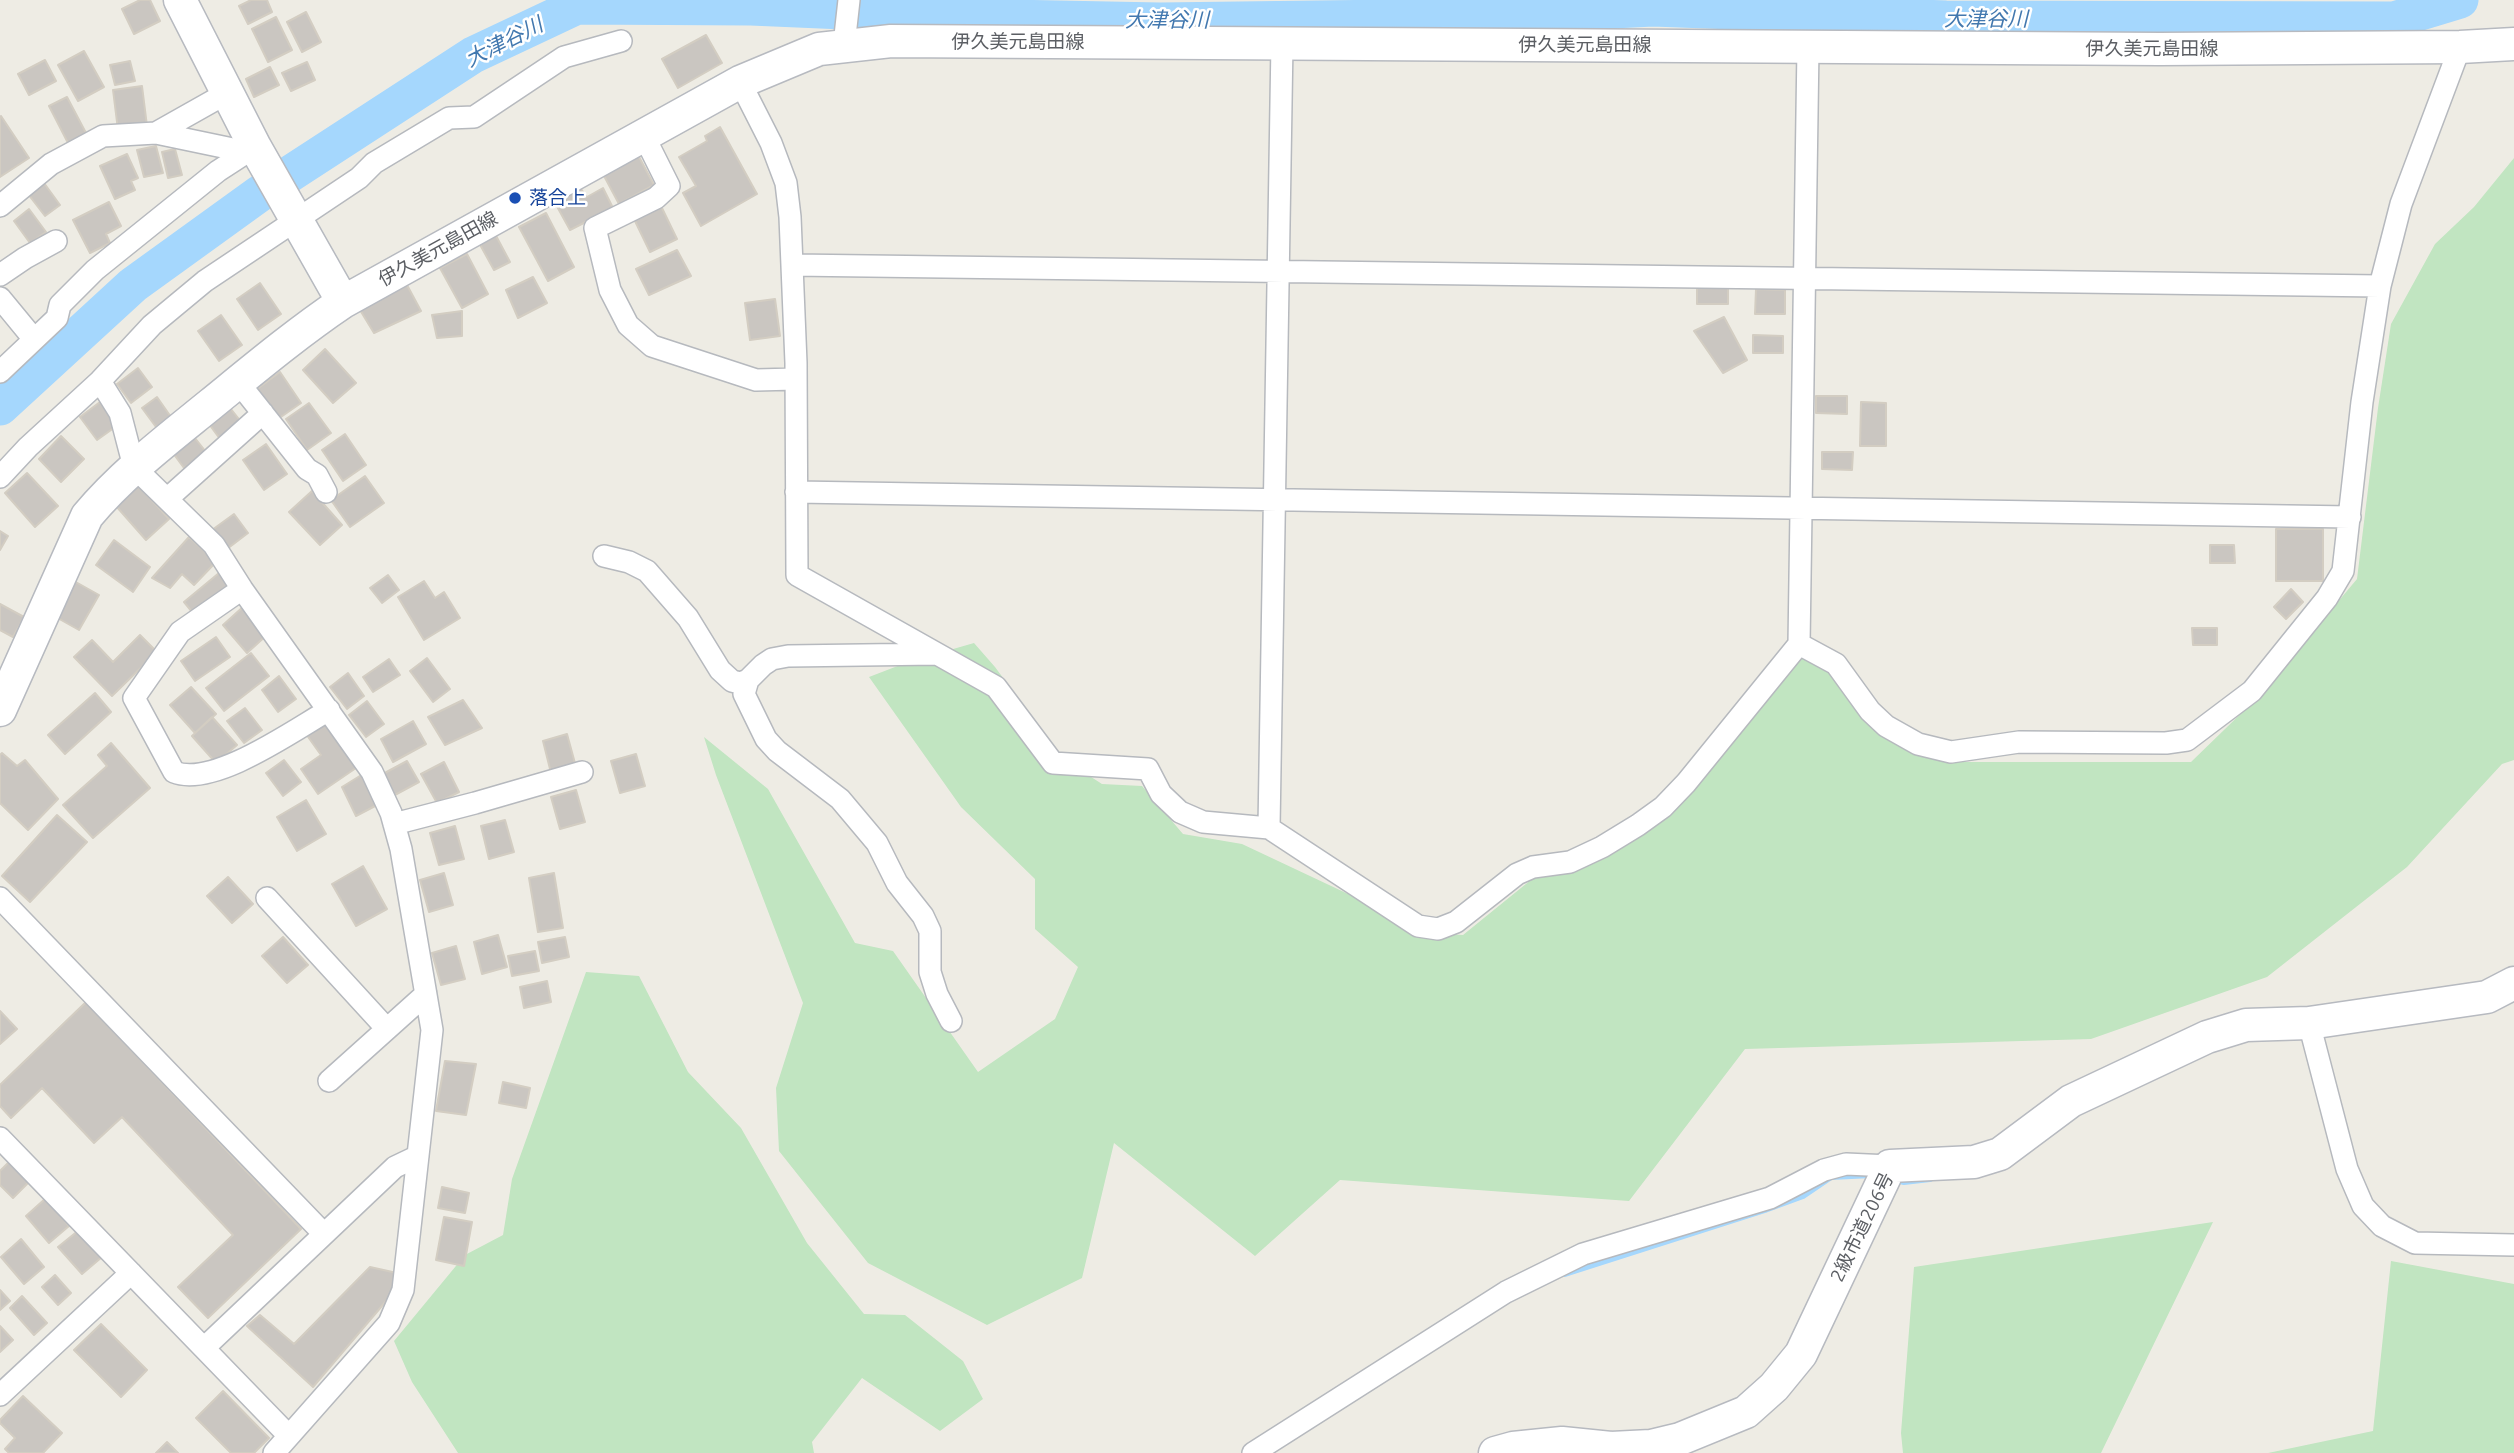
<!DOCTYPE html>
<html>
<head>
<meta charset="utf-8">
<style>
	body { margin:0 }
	canvas { display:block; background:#eeece4 }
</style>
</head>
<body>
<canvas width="2514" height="1453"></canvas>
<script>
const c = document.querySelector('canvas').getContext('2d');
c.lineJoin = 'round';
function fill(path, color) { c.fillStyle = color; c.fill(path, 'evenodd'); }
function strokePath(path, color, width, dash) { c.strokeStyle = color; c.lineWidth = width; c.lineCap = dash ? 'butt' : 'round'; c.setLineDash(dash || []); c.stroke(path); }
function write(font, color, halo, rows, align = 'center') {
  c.font = font + ' Ubuntu,"Noto Sans JP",sans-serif'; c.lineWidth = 5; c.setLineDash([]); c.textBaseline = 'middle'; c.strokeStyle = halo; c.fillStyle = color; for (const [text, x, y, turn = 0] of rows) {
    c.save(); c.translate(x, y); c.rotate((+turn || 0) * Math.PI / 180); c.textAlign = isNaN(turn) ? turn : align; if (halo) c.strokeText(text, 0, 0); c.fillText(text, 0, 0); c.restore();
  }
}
fill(new Path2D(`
	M2514 158V760L2502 764 2407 867 2267 977 2091 1039 1745 1049 1629 1201 1340 1180 1255 1256 1114 1143 1082 1278 987 1325 868 1263 779 1151 776 1088 803 1003 716 775 704 737 768 789 855 943 893 951 978 1072 1055 1019 1078 967 1035 929V879L961 807 869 677 908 662 974 643 995 667 1063 759 1102 784 1142 786 1183 834 1242 844 1431 933 1463 935 1537 875 1686 797 1796 654 1834 675 1881 731 1904 749 1958 762H2191L2259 696 2357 579 2378 408 2391 324 2435 244 2474 207Z
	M586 972 639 976 688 1072 741 1128 807 1243 864 1314 905 1315 963 1361 983 1399 940 1431 862 1378 812 1442 814 1453H458L412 1382 394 1341 465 1255 503 1235 512 1179Z
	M2213 1222 2101 1453H1903L1901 1433 1914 1267Z
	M2391 1261 2514 1284V1453H2268L2373 1431Z`), '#c1e5c1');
strokePath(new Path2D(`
	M1893 1179 1904 1182 1930 1179
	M1565 1274 1765 1210 1803 1196 1831 1177 1872 1175`), '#a5d7fd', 6);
strokePath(new Path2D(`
	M0 407 133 285 259 194 473 55 577 6 751 7 1007 18 1160 21 1474 17 1653 8 1946 19 2394 20 2460 0`), '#a5d7fd', 37);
const building = new Path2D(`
	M140 0H150L160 21 134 34 122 9Z
	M251 0H267L272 12 248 24 239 6Z
	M306 12 321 42 302 52 287 22Z
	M276 17 292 50 268 62 252 29Z
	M706 35 722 63 678 88 662 59Z
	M84 51 104 87 78 101 58 65Z
	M45 60 56 81 29 95 18 74Z
	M130 61 135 81 115 85 110 65Z
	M307 62 315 80 291 91 282 73Z
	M270 67 279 85 254 97 246 79Z
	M142 86 147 126 118 130 113 90Z
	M67 97 86 133 68 143 49 106Z
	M1 116 29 158 0 177V117Z
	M720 127 757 194 701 226 683 193 696 186 679 157 707 141 705 136Z
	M156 146 163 173 144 177 137 150Z
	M175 149 182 175 168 178 162 152Z
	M127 154 138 178 131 181 135 190 115 199 100 166Z
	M638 155 654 185 619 204 603 174Z
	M44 183 60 205 45 216 28 194Z
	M603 188 613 208 570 230 554 201 581 189 587 197Z
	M109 202 121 226 106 234 110 243 90 253 73 220Z
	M661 206 677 239 650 252 634 219Z
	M29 209 46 232 30 243 14 221Z
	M546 213 574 267 548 281 519 227Z
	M494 232 510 262 494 270 478 241Z
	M677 250 691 276 649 295 636 269Z
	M467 254 488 294 462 308 440 268Z
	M533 277 547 303 518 318 506 290Z
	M260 283 281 314 258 330 237 299Z
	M407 285 421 311 374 333 360 310Z
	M1697 286 1728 287V304H1697Z
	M1756 289 1785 290V314H1755Z
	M775 299 780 336 750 340 745 303Z
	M462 311V336L437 338 432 315Z
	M221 315 242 345 219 361 198 331Z
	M1724 317 1747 360 1723 373 1694 331Z
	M1753 335 1783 336V353H1753Z
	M325 349 356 383 333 403 303 370Z
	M138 368 152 387 131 403 117 384Z
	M280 372 301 403 278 419 257 389Z
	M1816 396H1847V414L1816 413Z
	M157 397 171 417 156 427 142 408Z
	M100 402 118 425 97 440 80 417Z
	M1861 402 1886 403V446H1860Z
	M309 403 331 433 307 450 286 419Z
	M227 404 242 423 220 439 206 420Z
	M191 433 206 452 184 468 170 449Z
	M345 434 366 465 343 481 322 450Z
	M61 436 84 459 61 482 39 459Z
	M266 444 287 474 264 490 243 460Z
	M1822 452H1853L1852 470 1822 469Z
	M27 473 58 506 35 527 5 493Z
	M365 476 384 503 350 527 331 500Z
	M138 485 169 519 146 540 116 506Z
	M312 491 342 525 320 545 289 512Z
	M234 514 248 533 227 549 212 530Z
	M2276 529H2323V581H2276Z
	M0 531 8 536 0 550Z
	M189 537 216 562 194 585 182 574 170 588 152 578Z
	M114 540 150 567 133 592 96 565Z
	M2210 545H2234L2235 563H2210Z
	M219 573 232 589 197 618 184 602Z
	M388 575 399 590 382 603 370 588Z
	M74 581 99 595 79 630 54 616Z
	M424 581 435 598 444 592 460 618 424 640 398 597Z
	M2291 589 2303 602 2286 619 2274 607Z
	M0 604 24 617 13 637 0 630Z
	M244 606 268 634 247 653 223 625Z
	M2192 628H2217V645H2193Z
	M140 635 157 652 112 696 74 657 92 640 113 662Z
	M216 637 230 657 195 681 181 661Z
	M251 653 269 676 224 711 206 688Z
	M427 658 450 689 433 702 410 671Z
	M389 659 400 675 373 692 363 677Z
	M348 673 364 696 347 709 330 687Z
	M279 676 296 699 278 712 262 690Z
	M191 687 216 714 195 733 170 705Z
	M95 693 111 712 65 754 48 735Z
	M463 700 482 728 445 745 428 717Z
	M367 701 384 724 366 737 349 715Z
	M245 708 262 730 244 743 227 721Z
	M212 717 237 745 216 763 192 736Z
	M325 721 356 768 318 794 301 769 321 755 306 734Z
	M413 721 426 744 393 762 381 739Z
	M567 734 576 767 551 773 543 741Z
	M111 743 150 788 93 838 63 805 107 766 98 755Z
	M2 753 17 766 25 760 58 799 28 830 0 803V755Z
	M636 754 645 786 620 793 611 761Z
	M284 760 301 782 283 796 266 773Z
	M407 761 419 782 393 796 381 775Z
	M444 762 459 792 437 803 421 774Z
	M363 774 379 804 356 816 342 787Z
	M576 790 585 822 560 829 551 797Z
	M306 800 326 834 297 851 277 817Z
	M57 815 87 842 30 902 2 876Z
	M505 820 514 852 489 859 481 826Z
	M455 826 464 859 439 865 430 833Z
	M363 866 387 909 356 926 332 884Z
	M444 873 453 905 429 912 420 880Z
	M554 873 563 928 538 932 529 878Z
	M228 877 253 904 232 923 207 896Z
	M498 935 507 967 482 974 474 942Z
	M283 937 308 965 287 983 262 956Z
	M565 937 569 957 542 963 538 942Z
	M456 946 465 979 441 985 432 953Z
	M535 951 539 971 512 976 508 956Z
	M547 981 551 1002 524 1008 520 987Z
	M86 1002 301 1229 208 1318 178 1287 233 1235 122 1117 94 1143 42 1088 11 1118 0 1106V1085Z
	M0 1011 17 1029 0 1044Z
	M445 1061 476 1064 466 1115 436 1111Z
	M503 1082 530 1088 526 1108 499 1103Z
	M12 1159 31 1180 13 1198 0 1185V1171Z
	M442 1187 469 1193 465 1213 438 1208Z
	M46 1198 69 1226 49 1243 26 1216Z
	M444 1217 472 1222 464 1266 436 1260Z
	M79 1230 102 1257 82 1274 58 1247Z
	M21 1239 44 1267 24 1284 1 1257Z
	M370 1267 397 1273 393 1293 313 1387 247 1326 260 1315 294 1344Z
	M55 1275 71 1293 58 1305 42 1287Z
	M0 1290 10 1301 0 1310Z
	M22 1296 47 1323 34 1335 10 1308Z
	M101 1324 147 1370 121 1397 74 1350Z
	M0 1326 13 1340 0 1352Z
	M223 1391 269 1438 254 1453H231L196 1418Z
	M23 1396 62 1433 43 1453H9L5 1449 15 1438 0 1423V1420Z
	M167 1442 178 1453H156Z`);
fill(building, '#cac6c1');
strokePath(building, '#d3cdc2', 2);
const street = new Path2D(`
	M844 45 849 0
	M740 82 771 143 786 183 790 217 796 363 797 575 996 687 1053 763 1148 769 1161 794 1180 812 1203 822 1269 828 1418 926 1438 929 1456 922 1517 874 1533 867 1570 862 1602 847 1638 825 1663 807 1686 783 1799 644 1836 664 1870 711 1886 726 1918 744 1951 752 2019 742 2166 743 2187 740 2252 691 2327 598 2343 571 2362 402 2380 286 2401 204 2460 47
	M156 133 247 152
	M643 134 669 186 656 198 595 228 610 290 628 325 652 346 756 380 795 379
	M0 206 51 164 103 136 156 133 227 93
	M793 265 2380 286
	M0 275 25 258 56 241
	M0 298 33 338
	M0 372 57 318 60 305 95 270 218 171 255 147
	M100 381 120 413 134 467 214 545 242 589 372 772 391 813 401 849 432 1030 403 1290 389 1323 274 1453
	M238 382 307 469 317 475 326 492
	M0 477 28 447 100 381 152 325 205 281 359 178 374 163 449 118 474 117 564 57 621 41
	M796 492 2350 517
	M167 499 263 413
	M604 556 629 562 647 571 688 618 720 670 732 681 740 683 748 680 763 665 772 659 788 656 937 654
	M242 589 180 632 134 698 174 772C213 788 294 730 329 710
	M1799 644 1808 47
	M748 680 744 694 766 739 777 751 840 799 877 843 897 883 923 916 930 931V972L937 994 951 1021
	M394 824 475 803 582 772
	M1269 828 1282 43
	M0 898 324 1234
	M267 898 387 1029
	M2309 1023 2347 1169 2363 1206 2382 1226 2415 1243 2514 1245
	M329 1081 426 994
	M0 1138 289 1436
	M204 1348 395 1167 418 1156
	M0 1395 131 1273
	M1253 1453 1506 1292 1583 1254 1770 1198 1824 1170 1846 1164 1890 1166`);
const secondary = new Path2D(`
	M180 0 255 147 343 302
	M0 710 87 516C123 473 168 439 211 404 254 369 297 333 343 302L740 82 819 49 891 41 2160 49 2460 47 2514 44
	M1495 1453 1513 1448 1562 1443 1611 1448 1651 1446 1680 1439 1746 1412 1774 1387 1801 1354 1890 1166 1974 1162 2000 1154 2071 1101 2207 1037 2246 1025 2309 1023 2487 997 2514 983`);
strokePath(street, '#b6b9be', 24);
strokePath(secondary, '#b7bac0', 35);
strokePath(street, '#fff', 21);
strokePath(secondary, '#fff', 32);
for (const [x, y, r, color] of [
	[515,198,7,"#1a4fb4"]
]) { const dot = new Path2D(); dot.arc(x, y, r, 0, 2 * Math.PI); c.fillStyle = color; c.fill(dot); strokePath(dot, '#fff', 2.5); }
write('19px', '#5c5f64', '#fff', [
	["伊久美元島田線",1018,42],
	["伊久美元島田線",1585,45],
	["伊久美元島田線",2152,49],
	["伊久美元島田線",438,249,-29],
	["2級市道206号",1862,1227,-64]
]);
write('19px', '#164399', '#fff', [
	["落合上",529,198]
], 'left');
write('italic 21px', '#4278af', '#fff', [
	["大津谷川",1986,19],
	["大津谷川",1167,20],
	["大津谷川",504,42,-27]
]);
</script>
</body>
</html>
